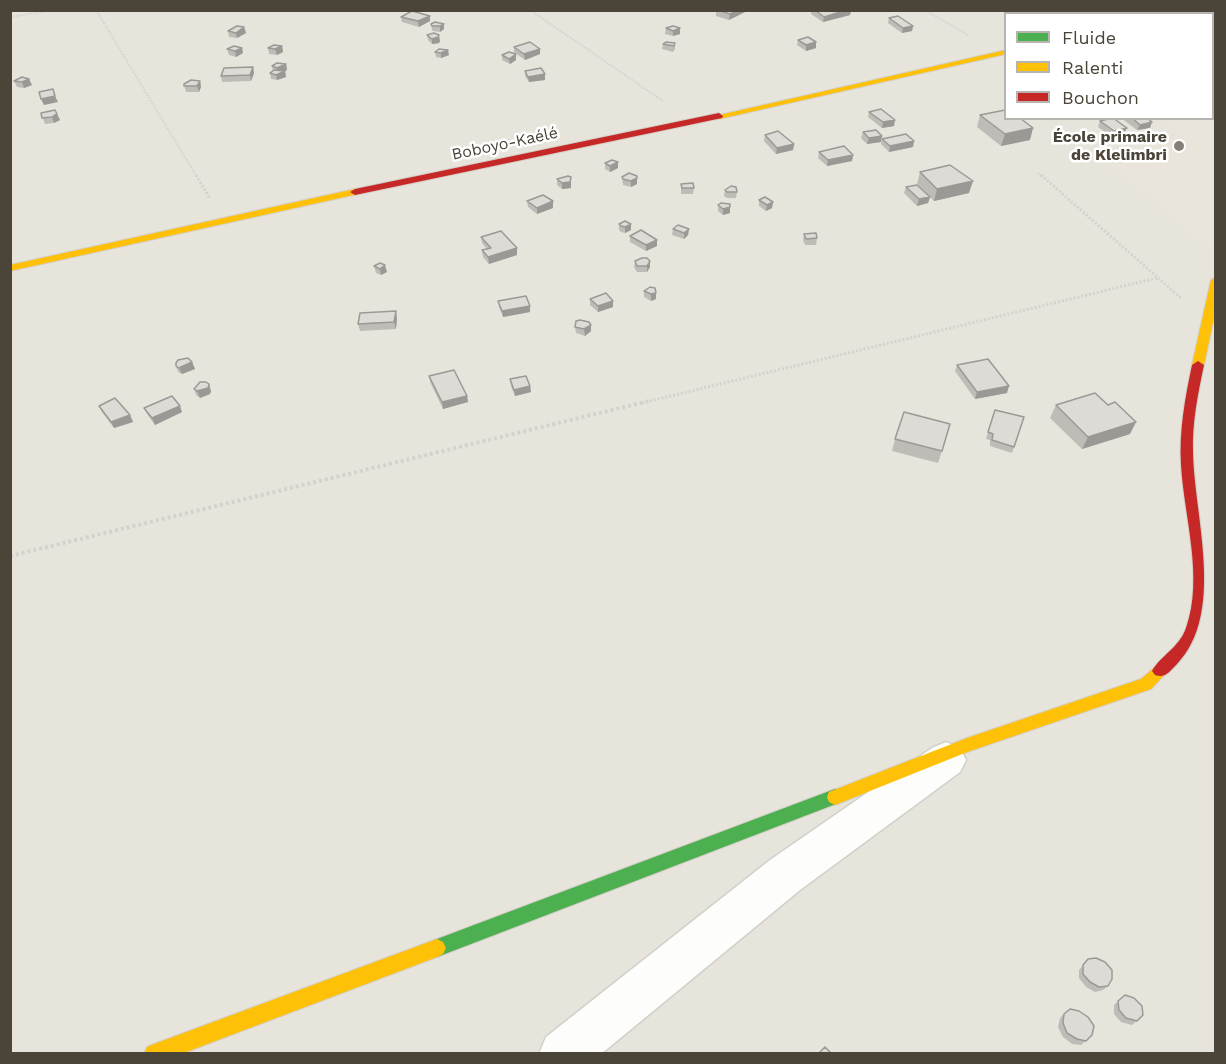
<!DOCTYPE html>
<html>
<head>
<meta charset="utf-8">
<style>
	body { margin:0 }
	#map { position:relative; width:1226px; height:1064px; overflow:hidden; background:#f4f2ee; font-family:"Work Sans",sans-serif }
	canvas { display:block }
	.frame { position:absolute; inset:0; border:12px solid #4b4439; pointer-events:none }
	.legend { position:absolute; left:1004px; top:12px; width:210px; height:108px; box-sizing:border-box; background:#fff; border:2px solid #b7b4b0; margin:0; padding:8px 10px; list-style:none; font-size:18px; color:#4b4439 }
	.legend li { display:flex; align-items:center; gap:12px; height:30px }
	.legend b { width:30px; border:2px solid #b7b4b0 }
</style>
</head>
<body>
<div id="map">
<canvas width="1226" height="1064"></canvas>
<div class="frame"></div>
<ul class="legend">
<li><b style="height:8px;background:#4caf50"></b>Fluide</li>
<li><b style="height:8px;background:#ffc107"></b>Ralenti</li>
<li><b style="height:8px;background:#c62828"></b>Bouchon</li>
</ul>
</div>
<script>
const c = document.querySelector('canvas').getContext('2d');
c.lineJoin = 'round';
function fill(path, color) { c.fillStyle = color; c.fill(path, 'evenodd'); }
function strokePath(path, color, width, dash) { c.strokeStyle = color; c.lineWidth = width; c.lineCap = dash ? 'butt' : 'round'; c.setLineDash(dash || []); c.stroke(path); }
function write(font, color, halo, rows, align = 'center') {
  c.font = font + ' "Work Sans",sans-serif'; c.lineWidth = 5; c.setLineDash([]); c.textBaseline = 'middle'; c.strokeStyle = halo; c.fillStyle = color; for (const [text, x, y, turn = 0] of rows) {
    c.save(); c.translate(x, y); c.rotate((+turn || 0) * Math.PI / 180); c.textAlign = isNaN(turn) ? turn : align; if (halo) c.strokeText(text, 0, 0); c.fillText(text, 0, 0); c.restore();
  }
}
fill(new Path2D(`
	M11 11H1215V1053H11ZM1006 14H1212V118H1006Z`), '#e7e4dc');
fill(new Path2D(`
	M1215 31H1216L1215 254 1103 157 1181 134 1159 119 1212 118V32Z`), '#eae5da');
const street = new Path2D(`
	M946 742 960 748 966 760 960 772 800 890 601 1054H539L546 1037 770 860 932 748Z`);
const fast = new Path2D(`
	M835 789 841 792 843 797 841 802 437 957 431 954 428 948 431 942 437 939Z`);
const slow = new Path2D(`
	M1185 10H1198L1191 14H1178Z
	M1006 50V54L719 119 715 116Z
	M355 189 358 190V194L10 271V265Z
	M1216 277V308L1204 365 1198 369 1192 365 1211 280Z
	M1160 665 1165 667 1168 671 1151 689 970 751 835 805 829 802 827 797 829 792 967 738 1141 679 1155 667Z
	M437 939 443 942 446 948 443 954 437 957 181 1054H144L147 1047 154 1044Z`);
const jam = new Path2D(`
	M719 113 723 116 722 118 355 195 350 192 355 189Z
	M1198 361 1204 365C1198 394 1192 422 1193 452 1194 516 1226 613 1177 664 1170 671 1165 679 1155 675L1152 671C1161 655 1179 648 1186 628 1204 577 1184 517 1181 465 1179 431 1185 398 1192 365Z`);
strokePath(street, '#d2d0cb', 3);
strokePath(fast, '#d3cfc5', 2);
strokePath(slow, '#d3cfc5', 2);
strokePath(jam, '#d3cfc5', 2);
strokePath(new Path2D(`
	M96 10 197 177
	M530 10 663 101
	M925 10 968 35
	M10 17 56 10
	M1038 173 1042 177`), '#d3d2cc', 2, [1.5, 1.5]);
strokePath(new Path2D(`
	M196 175 210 199
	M1041 175 1182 299
	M642 403 1157 278`), '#d3d2cc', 3, [2, 2]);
strokePath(new Path2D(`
	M10 556 649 401`), '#d3d2cc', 4, [3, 3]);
fill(street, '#fdfdfc');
fill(fast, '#4caf50');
fill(slow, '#ffc107');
fill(jam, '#c62828');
fill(new Path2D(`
	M716 10H745V12L729 20 716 16Z
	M811 10H851L850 15 823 22 811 14Z
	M430 16V21L419 27 402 22 401 17Z
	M889 18 913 26 912 31 902 33 888 23Z
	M435 22 444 29 440 32 433 31 432 30 431 24Z
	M244 27 246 33 237 38 229 37 228 31Z
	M666 28H680V34L673 36 665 34Z
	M427 35 440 41 439 43 432 44 428 40Z
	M798 40 816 48 806 51 797 45Z
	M675 43V49L673 52 662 49 663 44Z
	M282 46 283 52 277 55 269 54 268 48Z
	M514 47 540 54 525 60 514 52Z
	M227 49 243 53 236 57 229 55Z
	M435 52 449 55 441 58 436 57Z
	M502 55 516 60 510 64 502 60Z
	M286 64 287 70 285 71 286 77 277 80 271 79 270 73 273 71 272 66Z
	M253 67 254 73 251 81 222 82 221 76Z
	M525 71 545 74V80L529 82 525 76Z
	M14 81 32 85 24 88 17 87Z
	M200 81 201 87 199 92H186L184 84Z
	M869 112 894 126 882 128 868 117Z
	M41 113 57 114 60 120 54 123 45 124Z
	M980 115 1030 140 1001 146 977 127Z
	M1121 118H1147L1150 128 1137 130Z
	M1100 121 1124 134 1112 137 1098 127Z
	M863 132 881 142 867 144 861 138Z
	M765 135 794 144 793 150 776 154 764 141Z
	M882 139 914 141 913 147 889 152 881 144Z
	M819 152 853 155 852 161 827 166 818 158Z
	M618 162V168L610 172 605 169V163Z
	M920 172 969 193 934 201 917 184Z
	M571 177V188L562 189 557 185V179Z
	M622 177 637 178V184L631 187 623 185Z
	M681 184 694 188 693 194H681Z
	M906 187 930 197 928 203 917 206 904 193Z
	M725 190 737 192 736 198H727L724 196Z
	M759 200 773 202 772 208 766 211 759 206Z
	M527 201 553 208 537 214 528 207Z
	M718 205 730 207V213L723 215 718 211Z
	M619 224H631V230L625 233 621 232 619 230Z
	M673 229H689L688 235 684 239 672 235Z
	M804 234 817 238 816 245H805L803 240Z
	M630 236 657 246 646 251 630 242Z
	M481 237 517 255 489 264 483 257 482 250 487 249 482 243Z
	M635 261 650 267 647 272H637L634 267Z
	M374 266 387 272 381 275 376 273Z
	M650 287 656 299 651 301 644 297V291Z
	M590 299 613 307 598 312 590 305Z
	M498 301 530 312 503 317 499 307Z
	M397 318 396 329 360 331 358 324Z
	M575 327 591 331 585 336 576 333Z
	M192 362 195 369 182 374 178 372 176 366Z
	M957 365 1007 393 975 399 955 371Z
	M429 376 467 396 468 402 443 409 430 382Z
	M510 379 530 386 531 392 515 396 511 386Z
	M194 389 211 391 210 394 200 398 196 395Z
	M1056 405 1130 434 1082 449 1050 418Z
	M99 406 130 415 133 422 114 428 102 412Z
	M144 408 182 412 155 425 147 414Z
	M995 410 1024 417 1012 453 990 446V440L986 439Z
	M895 439 942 451 938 463 892 451Z
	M1088 959 1108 986 1103 990 1095 992 1086 987 1079 978V970Z
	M1125 995 1143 1015 1132 1025 1121 1022 1114 1014V1005Z
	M1064 1014 1092 1035 1081 1045 1072 1044 1063 1037 1058 1027 1060 1018Z`), '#bfbcb8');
fill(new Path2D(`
	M738 10H745V12L729 20 730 14Z
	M847 10H851L850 15 823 22 824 17Z
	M430 16V21L419 27 418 21Z
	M444 24V29L440 32V26Z
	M913 26 912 31 902 33 903 28Z
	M244 27 246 33 237 38 236 33Z
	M680 28V34L673 36V31Z
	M439 35 440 41 439 43 432 44V39Z
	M816 42V48L806 51V45Z
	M282 46 283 52 277 55 275 49Z
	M242 48 243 53 236 57 235 51Z
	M540 49V54L525 60 524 54Z
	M448 50 449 55 441 58V53Z
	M516 54V60L510 64 509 59Z
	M286 64 287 70 285 71 286 77 277 80 276 75 278 74 277 68Z
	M253 67 254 73 251 81 250 75Z
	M545 74V80L529 82 528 77Z
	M29 79 32 85 24 88 22 82Z
	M200 81 201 87 199 92 197 86Z
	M55 96 58 102 44 105 41 99Z
	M57 114 60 120 54 123 52 117Z
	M895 120 894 126 882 128 883 122Z
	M1152 122 1150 128 1137 130 1140 125Z
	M1033 128 1030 140 1001 146 1005 134Z
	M1127 128 1124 134 1112 137 1114 131Z
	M882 136 881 142 867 144 869 138Z
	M914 141 913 147 889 152 890 146Z
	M794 144 793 150 776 154 777 148Z
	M853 155 852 161 827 166 828 160Z
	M618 162V168L610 172V166Z
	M571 177V188L562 189V183Z
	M637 178V184L631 187V181Z
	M973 181 969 193 934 201 937 189Z
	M930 197 928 203 917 206 919 199Z
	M553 201V208L537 214V208Z
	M773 202 772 208 766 211 767 205Z
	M730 207V213L723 215V209Z
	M631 224V230L625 233V227Z
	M689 229 688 235 684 239V233Z
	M657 240V246L646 251V245Z
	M517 248V255L489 264 488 257Z
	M650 261V267L647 272V266Z
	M385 265 387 272 381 275 380 269Z
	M656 293V299L651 301V294Z
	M613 301V307L598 312V306Z
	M530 306V312L503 317 502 311Z
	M396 311 397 318 396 329 394 322Z
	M591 325V331L585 336 584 329Z
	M192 362 195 369 182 374 179 368Z
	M209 384 211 391 210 394 200 398 197 391Z
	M530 386 531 392 515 396 514 390Z
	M1009 386 1007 393 975 399 977 392Z
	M467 396 468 402 443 409 442 402Z
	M180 406 182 412 155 425 152 418Z
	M130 415 133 422 114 428 111 422Z
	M1136 422 1130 434 1082 449 1088 437Z`), '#9b9996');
const building = new Path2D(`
	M718 10H738L730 14Z
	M815 10H847L824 17Z
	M412 11 430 16 418 21 401 17Z
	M898 16 913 26 903 28 889 18Z
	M435 22 444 24 440 26H432L431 24Z
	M237 26 244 27 236 33 228 31Z
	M673 26 680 28 673 31 666 28Z
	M434 33 439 35 438 37 432 39 427 35Z
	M808 37 816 42 806 45 798 40Z
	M530 42 540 49 524 54 514 47Z
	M666 42 675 43 674 46 663 44Z
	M274 45 282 46 275 49 268 48Z
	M234 46 242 48 235 51 227 49Z
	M439 49 448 50 441 53 435 52Z
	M509 52 516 54 509 59 502 55Z
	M277 63 286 64 277 68 272 66Z
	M253 67 250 75 221 76 224 68Z
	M541 68 545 74 528 77 525 71Z
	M274 70 285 71 276 75 270 73Z
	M22 77 29 79 22 82 14 81Z
	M191 80 200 81 197 86H184V84Z
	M53 89 55 96 41 99 39 92Z
	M881 109 895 120 883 122 869 112Z
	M55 110 57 114 52 117 42 118 41 113Z
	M1005 110V118H1020L1033 128 1005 134 980 115Z
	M1113 118 1127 128 1114 131 1100 121Z
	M1132 118H1147L1152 122 1140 125Z
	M876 130 882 136 869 138 863 132Z
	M778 131 794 144 777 148 765 135Z
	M906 134 914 141 890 146 882 139Z
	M844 146 853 155 828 160 819 152Z
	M612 160 618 162 610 166 605 163Z
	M950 165 973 181 937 189 920 172Z
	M629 173 637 176V178L631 181 623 179 622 177Z
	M568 176 571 177 570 182 562 183 557 179Z
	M693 183 694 188H682L681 184Z
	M917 185 930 197 919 199 906 187Z
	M731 186 736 187 737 192H727L725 190Z
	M543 195 553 201 537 208 527 201Z
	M765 197 773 202 767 205 759 200Z
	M721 203 730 204V207L723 209 718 205Z
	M625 221 631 224 625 227 621 226 619 224Z
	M678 225 689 229 684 233 673 229Z
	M641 230 657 240 646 245 630 236Z
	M501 231 517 248 488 257 482 250 491 248 481 237Z
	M816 233 817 238 806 239 804 234Z
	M642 258H647L650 261 647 266H637L635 261Z
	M380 263 385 265 380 269 374 266Z
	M650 287 655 288 656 293 651 294 644 291Z
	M606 293 613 301 598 306 590 299Z
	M526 296 530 306 502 311 498 301Z
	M396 311 394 322 358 324 360 313Z
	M580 320 589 322 591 325 584 329 575 327 576 321Z
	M188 358 192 362 179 368 176 366V363L178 360Z
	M988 359 1009 386 977 392 957 365Z
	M454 370 467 396 442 402 429 376Z
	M526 376 530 386 514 390 510 379Z
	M200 382H206L209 384 208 388 197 391 194 389Z
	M1095 393 1108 405 1115 402 1136 422 1088 437 1056 405Z
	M172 396 180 406 152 418 144 408Z
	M115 398 130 415 111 422 99 406Z
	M995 410 1024 417 1014 447 992 440 993 434 988 432Z
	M904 412 950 424 942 451 895 439Z
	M1096 958 1105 962 1112 970V979L1108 986 1099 987 1090 982 1083 974V965L1088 959Z
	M1125 995 1134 998 1142 1006 1143 1015 1137 1021 1126 1018 1119 1010 1118 1001Z
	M1070 1009 1079 1011 1088 1017 1094 1026 1092 1035 1086 1041 1077 1039 1067 1033 1063 1023 1064 1014Z
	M825 1047 831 1053H819Z`);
fill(building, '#dedbd6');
strokePath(building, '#9b9996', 1.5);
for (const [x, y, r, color] of [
	[1179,146,6,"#868178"]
]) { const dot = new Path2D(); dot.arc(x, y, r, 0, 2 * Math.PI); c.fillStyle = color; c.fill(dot); strokePath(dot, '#fff', 2); }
write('bold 16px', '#4b4439', '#fff', [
	["École primaire",1167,137],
	["de Klelimbri",1167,155]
], 'right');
write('16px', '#4b4439', '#fff', [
	["Boboyo-Kaélé",505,144,-12]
]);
</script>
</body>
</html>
